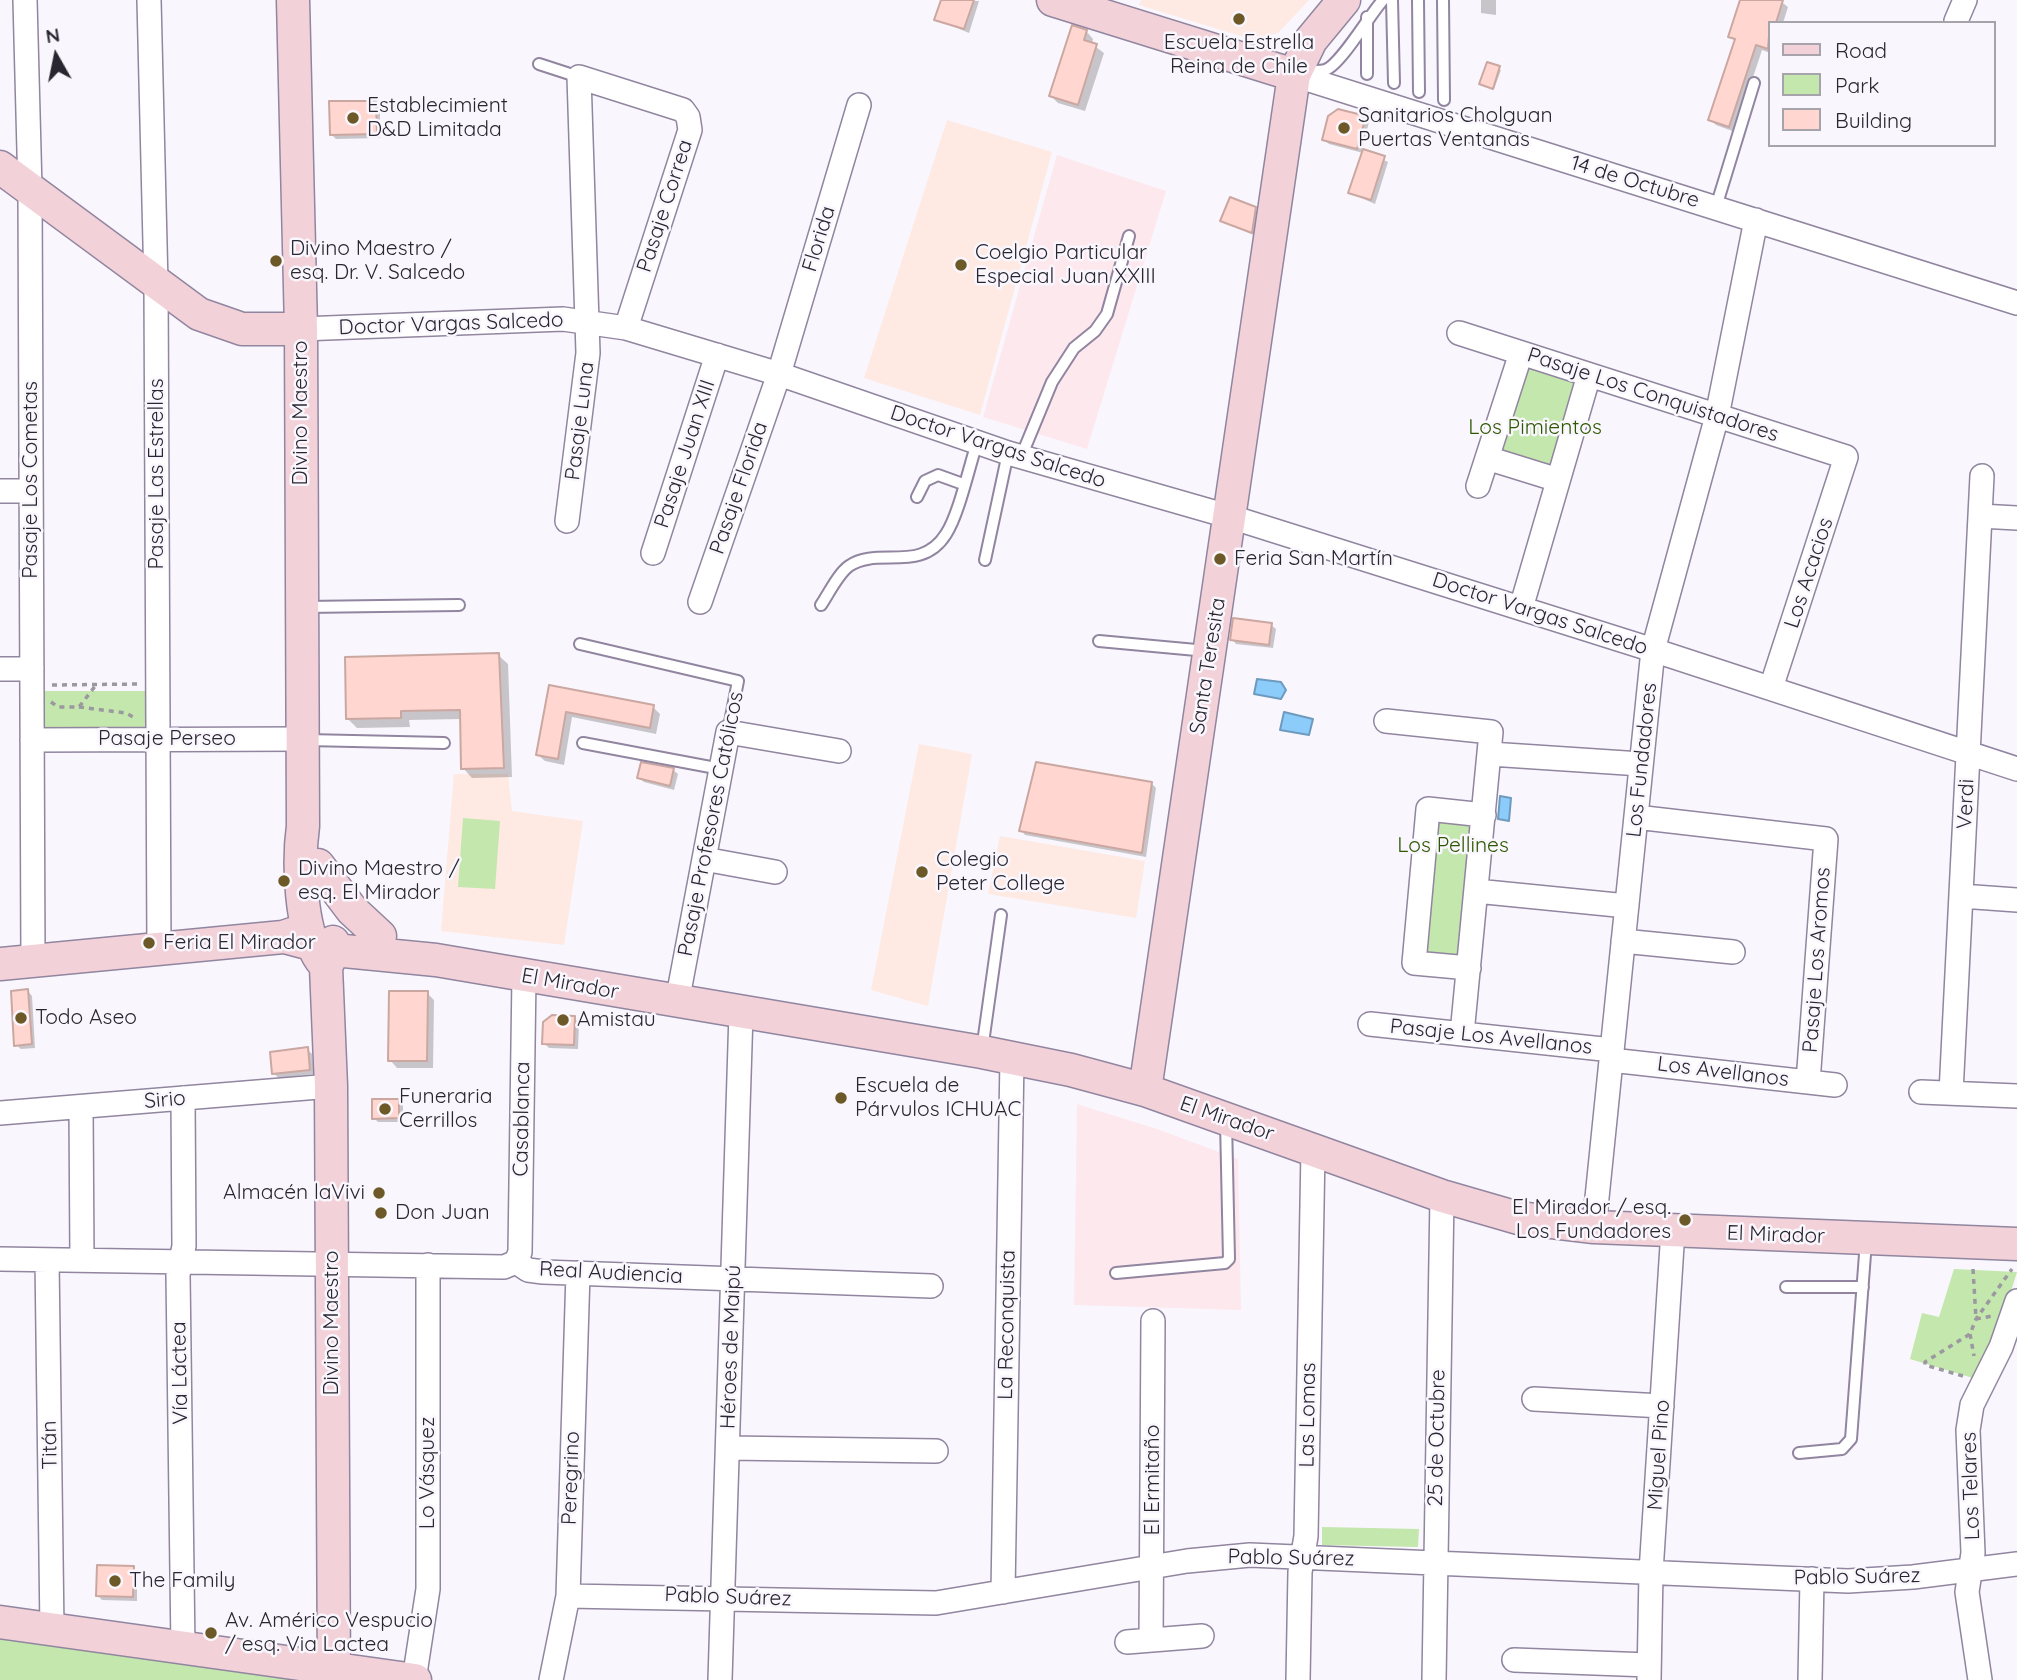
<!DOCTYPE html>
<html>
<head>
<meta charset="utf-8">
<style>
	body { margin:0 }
	#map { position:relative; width:2017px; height:1680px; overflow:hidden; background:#f9f7fd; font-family:Quicksand,sans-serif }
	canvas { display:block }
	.legend { position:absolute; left:1768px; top:21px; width:228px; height:126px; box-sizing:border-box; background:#f9f7fd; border:2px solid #a6a3ab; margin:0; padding:9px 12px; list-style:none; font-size:21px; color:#2a2631 }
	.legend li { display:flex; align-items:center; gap:14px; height:35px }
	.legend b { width:35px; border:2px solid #a6a3ab }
	.north { position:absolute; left:21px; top:21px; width:70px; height:70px; -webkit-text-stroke:5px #f9f7fd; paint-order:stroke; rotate:351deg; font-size:19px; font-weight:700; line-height:28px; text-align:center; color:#2a2631 }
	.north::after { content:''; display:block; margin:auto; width:24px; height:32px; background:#2a2631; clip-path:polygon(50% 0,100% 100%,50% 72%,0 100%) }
</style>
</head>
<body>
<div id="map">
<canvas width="2017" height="1680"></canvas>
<ul class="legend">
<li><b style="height:9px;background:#f2d2d8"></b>Road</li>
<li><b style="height:19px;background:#c3e7ac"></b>Park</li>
<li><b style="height:19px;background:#ffd6d0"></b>Building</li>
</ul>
<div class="north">N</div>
</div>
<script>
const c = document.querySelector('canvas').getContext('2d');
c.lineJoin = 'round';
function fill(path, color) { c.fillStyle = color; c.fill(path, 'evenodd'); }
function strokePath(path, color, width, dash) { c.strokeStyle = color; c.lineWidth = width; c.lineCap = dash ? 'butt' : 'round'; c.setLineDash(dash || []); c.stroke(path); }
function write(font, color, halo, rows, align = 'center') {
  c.font = font + ' Quicksand,sans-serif'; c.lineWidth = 5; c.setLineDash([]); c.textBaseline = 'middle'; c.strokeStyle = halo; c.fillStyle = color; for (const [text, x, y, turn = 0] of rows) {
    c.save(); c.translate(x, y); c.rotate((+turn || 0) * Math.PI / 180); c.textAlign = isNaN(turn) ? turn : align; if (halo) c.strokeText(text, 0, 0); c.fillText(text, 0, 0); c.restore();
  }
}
fill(new Path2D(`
	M1057 155 1166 191 1087 449 983 417Z
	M1077 1104 1157 1129 1238 1159 1241 1310 1074 1305Z`), '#fde8ee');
fill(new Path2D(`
	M1141 0H1309L1278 33 1254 40 1139 5Z
	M947 120 1052 152 980 415 864 378Z
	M919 744 972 754 928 1006 871 990Z
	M454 774H508L512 811 583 821 564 945 441 931Z
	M1000 836 1145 861 1136 918 988 894Z`), '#fee9e3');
fill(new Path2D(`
	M1526 365 1579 382 1552 475 1494 456Z
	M40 691H146L148 728 42 730Z
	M1429 811 1482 816 1467 966 1416 962Z
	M463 818 500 821 495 889 458 887Z
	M1954 1269 2017 1272 1997 1336 1976 1379 1910 1359 1922 1313 1939 1317Z
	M1322 1527 1419 1529 1418 1547 1322 1545Z
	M0 1634 309 1680H0Z`), '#c3e7ac');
const water = new Path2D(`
	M1257 679 1281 682 1286 690 1281 699 1254 694Z
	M1284 712 1313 719 1309 735 1280 730Z
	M1500 796 1511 798 1509 821 1498 819Z`);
fill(water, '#8bccfa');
strokePath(water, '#6e9abe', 2);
fill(new Path2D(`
	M943 0 979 1 969 33 936 19Z
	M1481 0H1496V15L1481 13Z
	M1741 0H1779L1788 7 1783 23H1770V53L1762 50 1735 132 1716 125 1710 119 1736 42 1730 36Z
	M1086 31 1093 39 1092 44 1104 53 1085 111 1058 103 1051 96Z
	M1488 64 1501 70 1494 89 1481 84Z
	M375 103 380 107V138L336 139 331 134Z
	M1365 117 1369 122 1362 150 1388 162 1375 204 1350 193 1363 153 1329 144 1324 140Z
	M1255 209 1260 213 1256 236 1222 221Z
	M1271 625 1276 629 1273 648 1236 644 1232 639Z
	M498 655 508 664 512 777 472 778 463 768 462 719 409 720 410 727 357 728 348 719Z
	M551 687 653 707 660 714 656 734 572 717 564 765 545 761 538 755Z
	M673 770 678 774 674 790 644 782 639 778Z
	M1151 783 1156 788 1146 857 1025 835 1021 830Z
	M28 991 32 996 35 1048 21 1049 16 1045Z
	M427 993 434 1000 433 1068H397L390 1060Z
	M574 1018 579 1023 578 1049 549 1048 544 1043Z
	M307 1049 312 1054 314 1074 279 1078 274 1074Z
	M398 1101 403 1105V1122H378L374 1118Z
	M133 1568 137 1573V1601L102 1600 98 1596Z`), '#0003');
const building = new Path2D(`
	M941 0H974L964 29 934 20Z
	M1740 0H1783L1776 23H1770L1768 49 1756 45 1729 127 1708 120 1735 39 1728 37Z
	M1072 25 1087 30 1084 40 1097 44 1078 105 1049 96Z
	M1487 62 1500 66 1493 89 1479 84Z
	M329 101H376L377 134 330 135Z
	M1338 109 1366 116 1357 149 1322 140 1328 116Z
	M1363 149 1385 156 1371 200 1348 193Z
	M1230 197 1256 207 1252 233 1220 221Z
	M1233 618 1272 623 1269 645 1230 640Z
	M499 653 504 768 461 769 460 710 401 711V718L346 719 345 657Z
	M549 685 654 705 650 728 566 712 558 759 536 755Z
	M641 762 674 768 670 786 637 778Z
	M1036 762 1152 782 1142 853 1019 831Z
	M28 989 32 1044 14 1046 11 991Z
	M389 991H428L427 1061H388Z
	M552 1015 575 1016 574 1045 542 1044 543 1022Z
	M308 1047 310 1070 272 1074 270 1052Z
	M372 1099H399V1118L372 1119Z
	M97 1565 134 1566 133 1597 96 1596Z`);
fill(building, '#ffd6d0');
strokePath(building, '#caa7a1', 2);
const lane = new Path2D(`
	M1392 0 1394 83
	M1418 0 1419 92
	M1443 0 1444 100
	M1367 17V74
	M539 64 579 77
	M1302 71C1309 70 1318 72 1325 70 1340 66 1370 14 1383 0
	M1716 207 1754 83
	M1021 457 1052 382 1074 348 1095 331 1107 314 1129 236
	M917 497 925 481 938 475 963 484
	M985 560 1008 453
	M821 605C829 593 838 574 849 566 878 546 921 574 946 534 959 514 969 467 977 443
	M304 607 459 605
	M1099 641 1207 651
	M580 644 738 681 728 732
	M307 740 444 743
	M583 743 721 769
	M982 1050 1001 915
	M1116 1273 1225 1263 1229 1259 1226 1121
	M1786 1287H1863
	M1799 1453 1842 1449 1851 1439 1866 1241`);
const street = new Path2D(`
	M25 0 30 189 33 961
	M149 0 156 284 159 949
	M1956 21 1965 0
	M1294 75 2017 303
	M301 329 563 319 626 328 779 374 1008 453 1231 517 1653 650 2017 769
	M1459 333 1846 457 1771 688
	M1487 458 1558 480
	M1478 486 1521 353
	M0 491H31
	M1980 516 2017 518
	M567 521 588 353 579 77 683 110 688 117 690 130 626 328
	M653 553 717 355
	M700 602 779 374 859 105
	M1521 608 1589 375
	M0 669H32
	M1386 721 1491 732 1462 1034
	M32 740 302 739
	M1490 754 1641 764
	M1636 817 1826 839 1808 1082
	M704 859 775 872
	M1476 891 1627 906
	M1961 896 2017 900
	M1623 941 1733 952
	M1469 968 1414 963 1428 809 1484 815
	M677 1002 728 732 839 751
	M1370 1024 1612 1050
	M1611 1060 1835 1085
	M1921 1092 2017 1096
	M1951 1093 1982 476
	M183 1098 184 1246 178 1275 183 1649
	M81 1107 82 1260
	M0 1113 331 1086
	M1594 1227 1653 650 1717 416 1756 220
	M0 1259 504 1267 516 1262
	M47 1260 52 1630
	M516 1262 528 1270 543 1272 931 1286
	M516 1262 520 1252 524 976
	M1534 1399 1662 1406
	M729 1448 936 1451
	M1003 1592 1012 1058
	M568 1596 936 1603 1187 1561 1250 1555 1848 1581 1913 1577 2017 1564
	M1151 1640 1153 1321
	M1127 1642 1202 1636
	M1514 1660 1649 1665
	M414 1680 428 1589V1265
	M551 1680 568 1596 578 1273
	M720 1680 741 1013
	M1298 1680 1300 1572 1306 1536 1313 1150
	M1434 1680 1442 1196
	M1649 1680 1651 1572 1673 1230
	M1810 1680 1812 1579
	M1980 1680 1967 1592 1973 1553 1968 1430 1972 1405 2001 1347 2017 1301`);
const secondary = new Path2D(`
	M293 0 301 329 303 826C298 862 300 931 321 960
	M1053 0 1294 75
	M0 167 199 314 242 329H301
	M318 865 352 910 380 936
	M285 937 334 950 436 960 982 1052 1071 1070 1145 1090 1442 1196 1518 1218 1594 1227 2017 1244
	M333 942 334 950 326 967 331 1086 334 1680
	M0 964 283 937 304 930
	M1145 1090 1294 75 1311 40 1344 0
	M0 1622 415 1680`);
strokePath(lane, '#9185a0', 14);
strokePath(street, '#9185a0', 26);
strokePath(secondary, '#9185a0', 35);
strokePath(new Path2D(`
	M52 685 139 684
	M51 702 58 707H79L96 685
	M79 707 126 713 135 718
	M1973 1269 1976 1319 1992 1316
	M1970 1334 1974 1356
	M1963 1376 1925 1365V1362L1970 1334 1976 1319 2012 1269`), '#9b98a0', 3.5, [5, 5]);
strokePath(lane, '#fff', 10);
strokePath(street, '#fff', 23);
strokePath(secondary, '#f2d2d8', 32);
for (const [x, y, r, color] of [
	[1239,19,7,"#6d5928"],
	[353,118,7,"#6d5928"],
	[1344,128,7,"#6d5928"],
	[276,261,7,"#6d5928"],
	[961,265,7,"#6d5928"],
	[1220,559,7,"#6d5928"],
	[922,872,7,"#6d5928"],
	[284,881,7,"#6d5928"],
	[149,943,7,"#6d5928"],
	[21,1018,7,"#6d5928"],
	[563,1020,7,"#6d5928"],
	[841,1098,7,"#6d5928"],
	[385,1109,7,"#6d5928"],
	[379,1193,7,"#6d5928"],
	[381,1213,7,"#6d5928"],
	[1685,1220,7,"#6d5928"],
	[115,1581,7,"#6d5928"],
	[211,1633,7,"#6d5928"]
]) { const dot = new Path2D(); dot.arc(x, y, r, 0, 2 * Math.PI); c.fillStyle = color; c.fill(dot); strokePath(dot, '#f9f7fd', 2.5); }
write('21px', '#2a2631', '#f9f7fd', [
	["Escuela Estrella",1239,43,"center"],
	["Reina de Chile",1239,67,"center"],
	["Establecimient",367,106],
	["D&D Limitada",367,130],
	["Sanitarios Cholguan",1358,116],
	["Puertas Ventanas",1358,140],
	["Divino Maestro /",290,249],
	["esq. Dr. V. Salcedo",290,273],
	["Coelgio Particular",975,253],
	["Especial Juan XXIII",975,277],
	["Feria San Martín",1234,559],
	["Colegio",936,860],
	["Peter College",936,884],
	["Divino Maestro /",298,869],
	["esq. El Mirador",298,893],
	["Feria El Mirador",163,943],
	["Todo Aseo",35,1018],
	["Amistau",577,1020],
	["Escuela de",855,1086],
	["Párvulos ICHUAC",855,1110],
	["Funeraria",399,1097],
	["Cerrillos",399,1121],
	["Almacén laVivi",365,1193,"right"],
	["El Mirador / esq.",1671,1208,"right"],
	["Los Fundadores",1671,1232,"right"],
	["Don Juan",395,1213],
	["The Family",129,1581],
	["Av. Américo Vespucio",225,1621],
	["/ esq. Via Lactea",225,1645]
], 'left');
write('21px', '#2a2631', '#f9f7fd', [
	["14 de Octubre",1635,182,17],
	["Pasaje Correa",665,206,-72],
	["Florida",819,239,-73],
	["Doctor Vargas Salcedo",451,324,-2],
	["Pasaje Los Conquistadores",1653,395,18],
	["Divino Maestro",301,413,-90],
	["Pasaje Luna",580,421,-83],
	["Doctor Vargas Salcedo",998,447,18],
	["Pasaje Juan XIII",685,454,-72],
	["Pasaje Las Estrellas",157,474,-90],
	["Pasaje Los Cometas",31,480,-90],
	["Pasaje Florida",739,488,-71],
	["Los Acacios",1809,573,-72],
	["Doctor Vargas Salcedo",1540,614,18],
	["Santa Teresita",1208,666,-81],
	["Pasaje Perseo",167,739],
	["Los Fundadores",1642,760,-84],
	["Verdi",1966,804,-87],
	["Pasaje Profesores Católicos",711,824,-79],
	["Pasaje Los Aromos",1817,960,-86],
	["El Mirador",570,984,10],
	["Pasaje Los Avellanos",1491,1037,6],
	["Los Avellanos",1723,1072,7],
	["Sirio",165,1100,-5],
	["Casablanca",522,1119,-89],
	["El Mirador",1227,1119,19],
	["El Mirador",1776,1235,2],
	["Real Audiencia",611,1273,3],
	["Divino Maestro",332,1323,-90],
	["La Reconquista",1007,1325,-89],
	["Héroes de Maipú",731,1347,-88],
	["Vía Láctea",180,1373,-91],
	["Las Lomas",1308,1415,-89],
	["25 de Octubre",1437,1438,-89],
	["Titán",50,1445,-91],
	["Miguel Pino",1659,1455,-86],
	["Lo Vásquez",428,1473,-90],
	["Peregrino",571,1478,-88],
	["El Ermitaño",1153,1480,-90],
	["Los Telares",1971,1486,-92],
	["Pablo Suárez",1291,1558,1],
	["Pablo Suárez",1857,1577,-1],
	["Pablo Suárez",728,1597,2]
]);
write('21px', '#2e5700', '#f9f7fd', [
	["Los Pimientos",1535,428],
	["Los Pellines",1453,846]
]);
</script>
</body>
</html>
